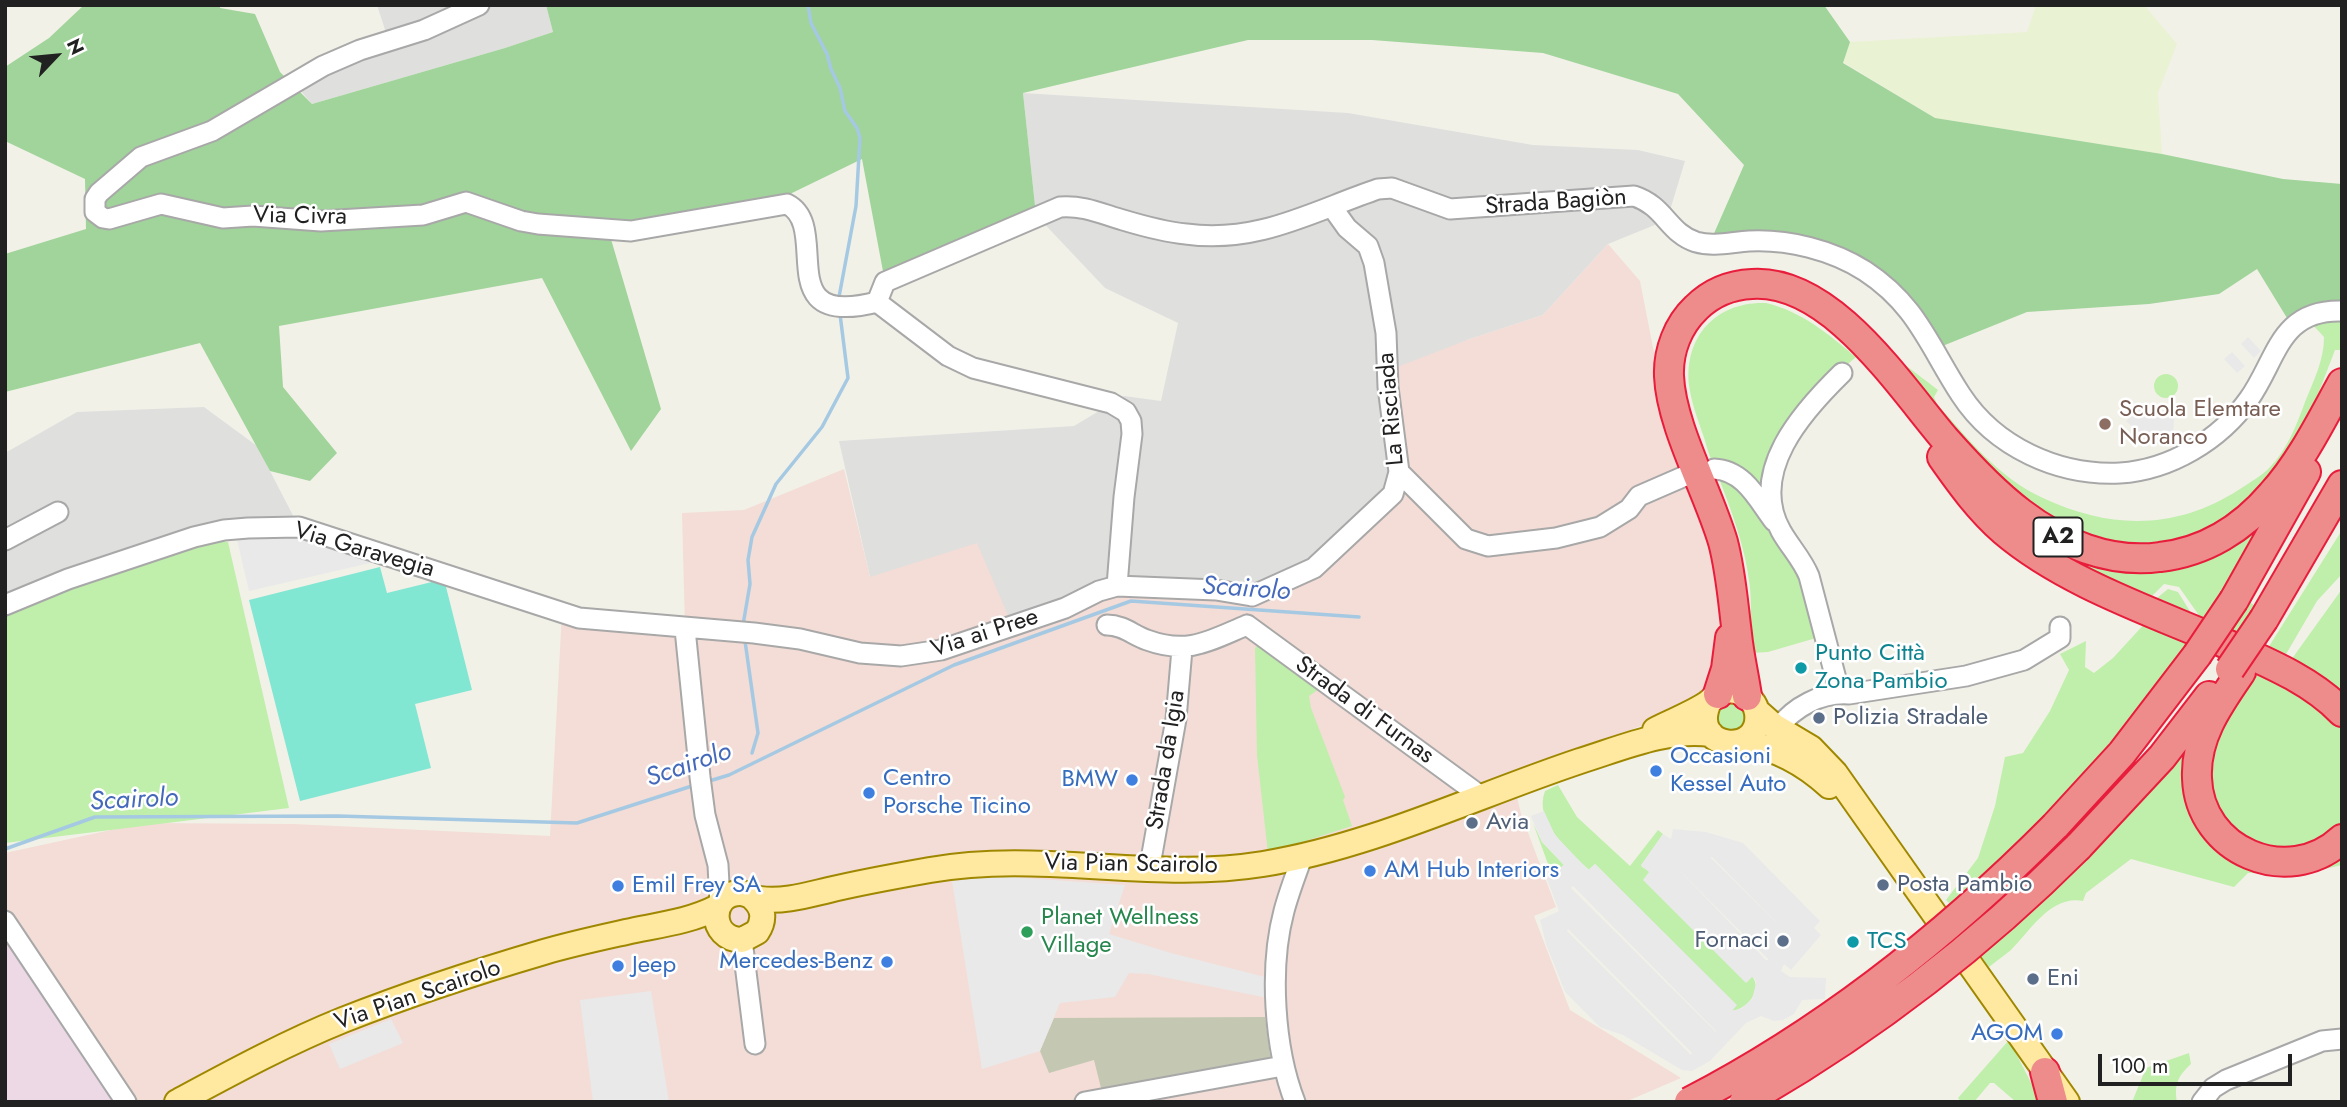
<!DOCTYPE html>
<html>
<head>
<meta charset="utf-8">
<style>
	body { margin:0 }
	#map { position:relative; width:2347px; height:1107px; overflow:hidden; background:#f2f1e8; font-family:Jost,sans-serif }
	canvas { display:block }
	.frame { position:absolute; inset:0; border:7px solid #212121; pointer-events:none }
	.north { position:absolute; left:21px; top:21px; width:70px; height:70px; -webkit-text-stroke:5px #fff; paint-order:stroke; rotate:64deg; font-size:19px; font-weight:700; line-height:28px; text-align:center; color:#212121 }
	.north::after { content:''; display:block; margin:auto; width:24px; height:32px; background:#212121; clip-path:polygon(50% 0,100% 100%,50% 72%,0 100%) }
	.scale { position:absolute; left:2098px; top:1054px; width:194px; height:32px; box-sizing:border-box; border:4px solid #212121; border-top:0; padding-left:9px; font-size:21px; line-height:24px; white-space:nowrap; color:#212121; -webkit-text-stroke:5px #fff; paint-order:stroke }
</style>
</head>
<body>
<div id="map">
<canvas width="2347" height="1107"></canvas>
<div class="frame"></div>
<div class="north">N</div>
<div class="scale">100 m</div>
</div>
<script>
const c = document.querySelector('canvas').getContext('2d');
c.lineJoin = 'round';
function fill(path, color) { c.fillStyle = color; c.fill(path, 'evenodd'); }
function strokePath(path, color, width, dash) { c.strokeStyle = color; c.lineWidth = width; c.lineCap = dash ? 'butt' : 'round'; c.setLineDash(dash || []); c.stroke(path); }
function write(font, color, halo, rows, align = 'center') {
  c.font = font + ' Jost,sans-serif'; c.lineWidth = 5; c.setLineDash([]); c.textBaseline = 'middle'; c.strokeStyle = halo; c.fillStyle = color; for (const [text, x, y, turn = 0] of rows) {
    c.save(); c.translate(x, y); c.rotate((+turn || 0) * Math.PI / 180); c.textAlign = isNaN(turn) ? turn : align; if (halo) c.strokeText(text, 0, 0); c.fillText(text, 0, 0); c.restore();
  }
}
fill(new Path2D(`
	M377 5H546L553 32 505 48 312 104 293 82 389 42Z
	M1023 93 1348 113 1533 145 1638 150 1685 161 1667 220 1608 244 1543 315 1467 340 1399 472 1314 568 1252 596 1013 627 870 577 839 441 1074 426 1124 396 1161 401 1178 323 1105 288 1036 215Z
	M204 407 257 446 299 527 248 528 5 605V453L77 412Z`), '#dfdfde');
fill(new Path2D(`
	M1608 244 1640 281 1657 368 1711 541 1723 604 1724 645 1715 681 1692 707 1519 771 1514 784 1521 814 1556 907 1534 916 1570 1010 1681 1078 1625 1102H125L5 921V853L143 823 293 824 550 836 562 612 685 628 682 513 744 510 844 469 870 577 977 543 1013 627 1117 586 1252 596 1314 568 1393 494 1387 371 1467 340 1543 315Z`), '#f3ddd6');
fill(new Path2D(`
	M5 921 125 1102H5Z`), '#ecd9e5');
fill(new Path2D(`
	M1265 1017 1271 1063 1101 1088 1094 1060 1049 1073 1040 1051 1054 1018Z`), '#c4c8b2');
fill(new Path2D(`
	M2036 5H2144L2177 44 2158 93 2162 154 1935 118 1843 62 1850 42 2027 32Z`), '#e9f2d2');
fill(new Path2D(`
	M1766 303C1803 312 1828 334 1856 357L1828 381 1798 415 1771 512C1760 502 1720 473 1713 463 1708 454 1706 442 1702 432 1697 417 1691 401 1689 385 1684 335 1718 301 1766 303Z
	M2342 316V350H2335L2312 410 2286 459 2230 522 2150 550 2070 533 1988 471 1899 363 1904 364 1938 390 1934 397 1937 404C1969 440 1999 478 2043 498 2111 530 2177 530 2240 489 2250 482 2262 476 2270 467 2287 450 2297 424 2305 402 2314 380 2324 360 2324 337L2311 323Z
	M2154 386a12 12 0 1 1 24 0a12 12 0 1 1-24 0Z
	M1717 473 1728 476 1796 557 1816 638 1768 652 1750 653C1750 632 1752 609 1750 588 1746 548 1731 510 1717 473Z
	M1976 486 2079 555 2251 531 2254 536 2229 581 2203 621 2179 587 2164 584 2152 596 2157 598 2168 589 2178 592 2198 624 2079 571Z
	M2342 530V574L2317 601 2285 656 2268 648Z
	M217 540 228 542 289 808 5 843V615L62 590Z
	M2342 589V702L2291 660Z
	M2249 602 2254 605 2255 609 2240 638 2223 630Z
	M2148 620 2190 639 2126 727 2060 805 1953 907 1946 900 1978 858 1995 806 2005 757 2023 753 2050 711 2069 670 2060 654 2086 641 2085 667 2094 673 2113 658Z
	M1259 644 1319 689 1309 696 1311 708 1345 797 1343 800 1352 826 1268 853 1257 755 1255 648Z
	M2255 667 2342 722V827L2329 838 2288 854 2232 834 2208 793 2212 739Z
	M1717 717a14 14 0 1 1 28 0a14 14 0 1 1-28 0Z
	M2199 729 2196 744 2231 853 2342 846V865L2320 870 2248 873 2234 887 2131 859 2086 893 2083 901C2051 895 2031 930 2011 950 2004 956 1996 961 1989 967L1979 953Z
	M1558 785 1577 817 1630 866 1658 830 1663 834 1641 866 1650 872 1747 982 1752 976C1763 990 1747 1010 1731 1011L1736 1005 1595 864 1589 870C1570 851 1533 822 1545 791Z
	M1533 823 1542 842 1564 865 1552 875Z
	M2009 1040 2041 1102H2016L1994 1083H1990L1974 1102H1961L1958 1098Z
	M2189 1053 2191 1064C2178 1076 2174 1084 2177 1102H2132L2146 1068Z`), '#bfefab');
fill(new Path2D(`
	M84 5H220V8L255 14 280 72 312 104 505 48 553 32 546 5H1824L1850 42 1843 63 1935 118 2162 154 2283 179 2342 184V305L2287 318 2257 269 2219 294 2149 304 2027 312 1940 347 1861 263 1712 238 1744 165 1678 94 1543 53 1372 40H1248L1023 93 1036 215 885 282 862 159 792 193 782 204 608 229 661 409 631 451 542 278 279 326 283 387 337 453 310 481 270 471 200 343 5 392V254L86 229 85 179 5 141V67L49 38Z`), '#a0d49a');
fill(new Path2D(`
	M380 567 387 593 444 579 472 690 415 704 431 768 300 801 249 600Z`), '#81e6d2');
fill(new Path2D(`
	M2248 337 2261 351 2254 358 2241 344Z
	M2232 352 2245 366 2237 373 2224 359Z
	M2143 407 2156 416 2174 418 2173 440 2148 437 2136 430 2126 421Z
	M263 536 289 537 342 545 379 561 249 591 237 540Z
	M1544 811 1555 835 1588 870 1595 864 1737 1005 1732 1011 1742 1008 1752 999 1756 984 1755 979 1752 977 1746 983 1643 880 1649 872 1641 865 1663 834 1671 839 1673 829 1706 832 1743 843 1820 921 1814 928 1821 935 1791 970 1784 964 1781 971 1790 977 1826 978 1825 999 1802 1000 1794 1014 1783 1020 1774 1021 1761 1016 1746 1023 1710 1061 1692 1071 1682 1070 1623 1035 1600 1027 1565 992 1546 944 1540 920 1559 911 1545 874 1551 872 1552 874 1564 865 1542 842 1531 816ZM1711 857H1712L1781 927 1711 858ZM1676 867 1768 959V960H1766ZM1573 886 1716 1031V1032L1571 888ZM1568 929 1692 1053 1691 1055 1567 931Z
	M995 876 1125 885 1109 934 1171 953 1269 978 1268 998 1148 974 1129 973 1115 997 1060 1003 1040 1051 982 1069 952 881Z
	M651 991 669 1102H593L580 1000Z
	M391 1019 403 1043 340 1069 329 1044Z`), '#e9e9e9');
strokePath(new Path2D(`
	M808 5 811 23 827 54 831 69 840 88 845 111 857 128 860 138 856 206 839 297
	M743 625 750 584 748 560 752 537 776 484 822 427 848 378 840 314
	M745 641 758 733 752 753
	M706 782 729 775 954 665 1131 601 1359 617
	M5 849 95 817 338 816 577 823 695 785`), '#a5c9e2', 3.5);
const minor = new Path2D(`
	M479 5 424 30 360 50 323 66 212 131 141 157 99 193 95 199V212L103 218 109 219 161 204 223 218 253 216 321 221 423 215 466 202 521 221 538 224 631 231 787 204C833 227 768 330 877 302
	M877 302 885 282 1060 207C1083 205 1102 214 1123 220 1143 226 1165 232 1186 234 1258 244 1313 211 1378 189L1392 188 1450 209 1634 196C1665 206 1668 233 1696 242 1713 247 1732 242 1749 241 1788 239 1832 250 1865 271 1917 305 1929 346 1961 395 1995 447 2058 476 2120 473 2170 470 2220 440 2249 399 2277 360 2279 309 2342 311
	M877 302 948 356 973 368 1111 403 1126 412 1131 421 1132 434 1124 497 1117 586
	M1714 469C1744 470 1758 500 1774 521
	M1399 472 1466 539 1488 546 1556 538 1600 527 1629 509 1639 496 1685 476
	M5 540 58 512
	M1252 596 1314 568 1393 494 1399 472 1388 387 1386 333 1374 263 1368 246 1347 228 1332 207
	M5 605 68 579 194 537 224 530 248 528 299 527 579 618 754 633 800 639 860 653 901 656 941 650 1065 608 1099 591 1117 586 1216 590 1252 596
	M1107 625C1123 625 1133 635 1147 640 1188 655 1209 641 1247 625
	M1247 625 1482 797
	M685 629 700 777 705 815 718 865 720 904
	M1840 694 1809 576C1802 559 1790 547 1781 531 1748 472 1802 412 1842 373
	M1778 728C1794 707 1821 692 1849 694L1966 676 2024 660 2060 638V627
	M1149 871 1176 719 1182 649
	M5 921 126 1102
	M742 940 755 1044
	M1085 1102 1283 1066
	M1295 1102C1274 1048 1269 967 1284 911 1289 892 1296 874 1303 855
	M2202 1102 2213 1088 2226 1080 2322 1041 2342 1039`);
const major = new Path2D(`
	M1757 711 1774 726 1811 748 1835 773 2067 1102
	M1655 730C1672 721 1692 714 1708 703 1714 698 1717 693 1725 691 1730 690 1737 691 1741 693 1749 696 1756 704 1757 713 1763 757 1687 751 1709 702
	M1742 741C1776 749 1803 762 1829 786
	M753 898C764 908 765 920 757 932L742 940C708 939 709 893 740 893 747 893 753 898 760 899 784 902 807 895 829 890 862 882 896 876 930 870 1040 850 1152 882 1263 864 1373 846 1475 796 1580 761 1622 748 1667 728 1711 734
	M177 1102C231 1073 286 1043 343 1020 409 994 476 972 544 952 571 944 599 938 626 932 658 925 689 922 718 907`);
const highway = new Path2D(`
	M1942 457C1961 484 1979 509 2004 531 2064 582 2150 611 2222 642 2264 661 2310 679 2342 712
	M2234 600 2306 472
	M2264 619 2342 485
	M2241 672C2219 704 2195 737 2197 778 2199 851 2288 889 2342 839
	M1718 694 1726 669 1730 638
	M1747 696C1744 675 1739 655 1737 634 1733 603 1731 572 1723 542 1708 491 1671 426 1669 376 1668 351 1678 325 1696 308 1711 293 1731 285 1752 284 1831 279 1899 385 1945 439 1968 465 1993 492 2021 513 2060 543 2110 564 2160 557 2205 552 2243 528 2272 494 2301 462 2321 421 2342 383
	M2055 826 2122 753 2197 655
	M2078 847 2162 757 2209 696
	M2045 1072 2053 1102`);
strokePath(minor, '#a8a8a8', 23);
strokePath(major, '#9f8800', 28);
strokePath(highway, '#e81d3c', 32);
strokePath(minor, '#fff', 19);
strokePath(major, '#ffe8a0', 24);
strokePath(highway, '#ee8b8b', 28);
const highwayBridge = new Path2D(`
	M2197 655 2234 600
	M2230 669 2264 619
	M1689 1102C1826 1031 1947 935 2055 826
	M1744 1102C1867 1032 1978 947 2078 847`);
strokePath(highwayBridge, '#e81d3c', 32, []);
strokePath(highwayBridge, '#ee8b8b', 28);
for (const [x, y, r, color] of [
	[2105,424,7,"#8d6e63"],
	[1801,668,7,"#0f9aa8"],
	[1819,718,7,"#5c6f8a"],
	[1656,771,7,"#3f7fe0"],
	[1132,780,7,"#3f7fe0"],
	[869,793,7,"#3f7fe0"],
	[1472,823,7,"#5c6f8a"],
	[1370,871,7,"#3f7fe0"],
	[1883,885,7,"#5c6f8a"],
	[618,886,7,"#3f7fe0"],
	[1027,932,7,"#2e9e5b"],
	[1783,941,7,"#5c6f8a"],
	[1853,942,7,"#0f9aa8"],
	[887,962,7,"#3f7fe0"],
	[618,966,7,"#3f7fe0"],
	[2033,979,7,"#5c6f8a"],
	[2057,1034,7,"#3f7fe0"]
]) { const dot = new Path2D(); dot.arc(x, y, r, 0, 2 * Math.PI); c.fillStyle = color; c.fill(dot); strokePath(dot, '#fff', 2.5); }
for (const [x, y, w] of [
	[2058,537,49]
]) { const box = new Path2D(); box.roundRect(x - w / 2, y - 19.5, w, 39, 5); c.fillStyle = '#fff'; c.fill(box); strokePath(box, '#212121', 2); }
write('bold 23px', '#212121', null, [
	["A2",2058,537]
]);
write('24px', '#212121', '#fff', [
	["Strada Bagiòn",1556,203,-4],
	["Via Civra",300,217,1],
	["La Risciada",1392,409,-95],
	["Via Garavegia",364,551,16],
	["Via ai Pree",985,634,-18],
	["Strada di Furnas",1364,711,36],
	["Strada da Igia",1167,760,-81],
	["Via Pian Scairolo",1131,865,1],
	["Via Pian Scairolo",418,996,-19]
]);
write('24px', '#785e54', '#fff', [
	["Scuola Elemtare",2119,410],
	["Noranco",2119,438]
], 'left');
write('24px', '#0d838f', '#fff', [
	["Punto Città",1815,654],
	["Zona Pambio",1815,682],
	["TCS",1867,942]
], 'left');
write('24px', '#4e5e75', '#fff', [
	["Polizia Stradale",1833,718],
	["Avia",1486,823],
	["Posta Pambio",1897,885],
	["Fornaci",1769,941,"right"],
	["Eni",2047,979]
], 'left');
write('24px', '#366cbe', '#fff', [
	["Occasioni",1670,757],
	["Kessel Auto",1670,785],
	["Centro",883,779],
	["Porsche Ticino",883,807],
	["BMW",1118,780,"right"],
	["AM Hub Interiors",1384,871],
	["Emil Frey SA",632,886],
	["Mercedes-Benz",873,962,"right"],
	["Jeep",632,966],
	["AGOM",2043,1034,"right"]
], 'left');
write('24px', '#27864d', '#fff', [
	["Planet Wellness",1041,918],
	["Village",1041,946]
], 'left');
write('italic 26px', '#4569ba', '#fff', [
	["Scairolo",1246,590,4],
	["Scairolo",689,766,-19],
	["Scairolo",134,801,-3]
]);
</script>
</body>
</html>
